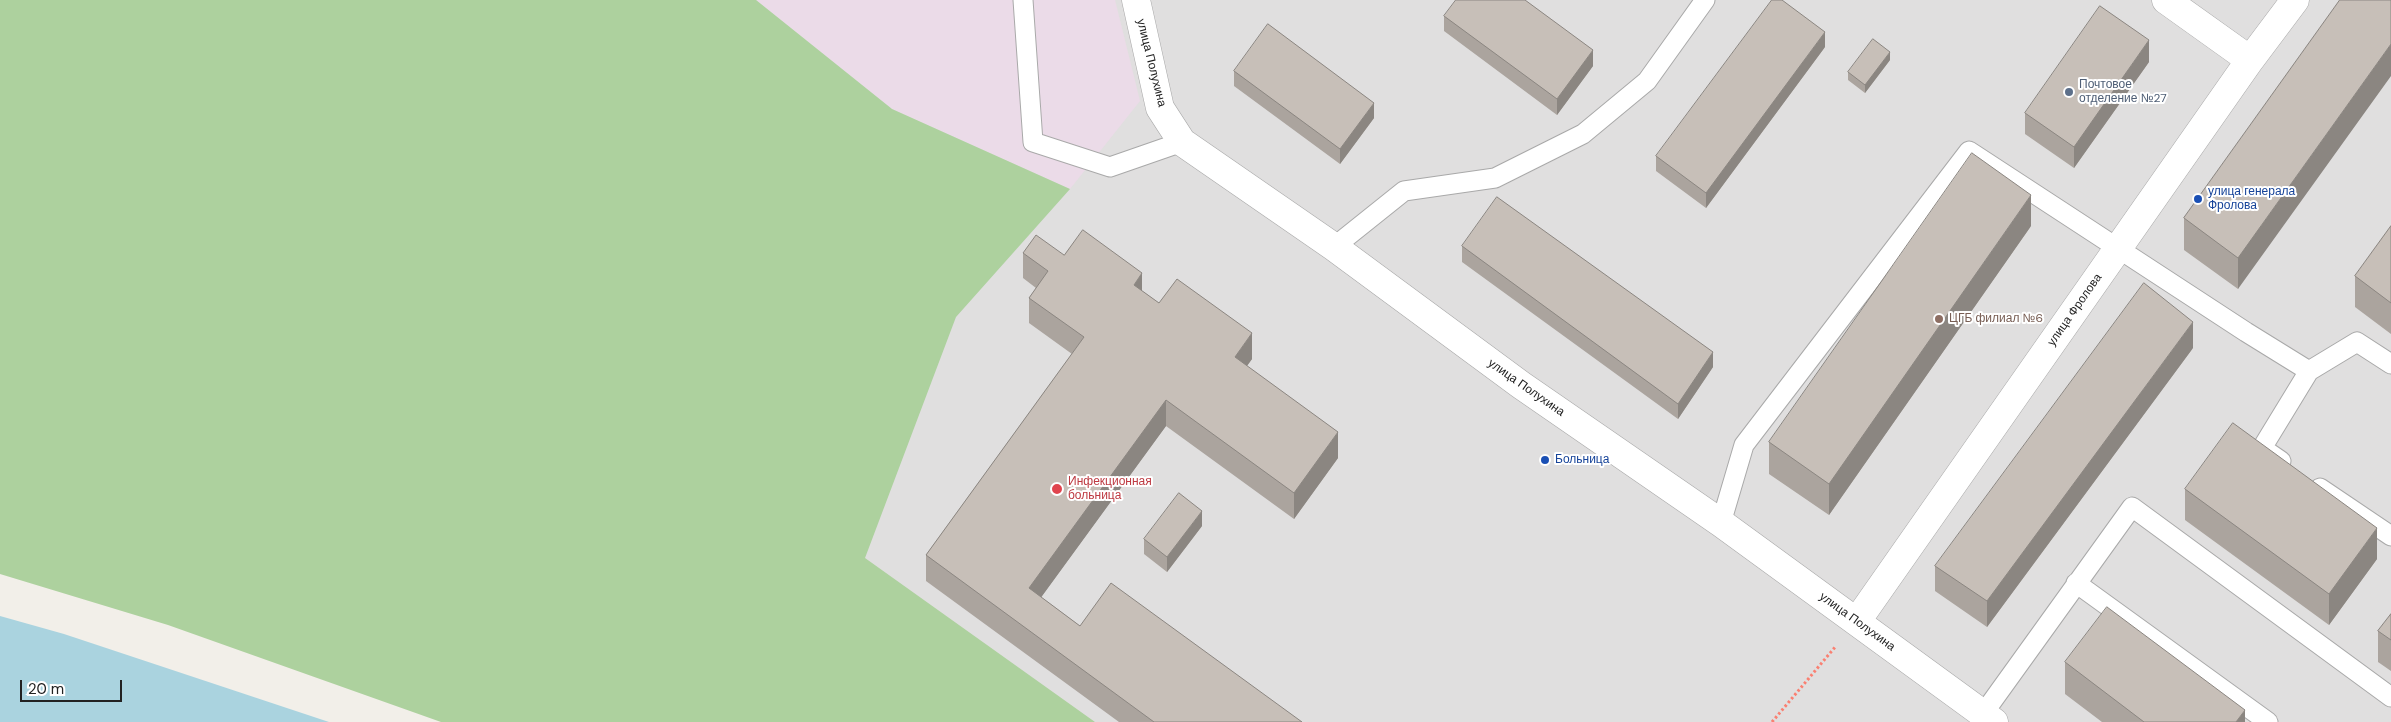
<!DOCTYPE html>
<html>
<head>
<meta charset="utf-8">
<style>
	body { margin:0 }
	#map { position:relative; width:2391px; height:722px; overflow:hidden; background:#f2efe9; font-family:"DM Sans",sans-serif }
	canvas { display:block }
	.scale { position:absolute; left:20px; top:680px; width:102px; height:22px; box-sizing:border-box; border:2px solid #222; border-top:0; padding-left:6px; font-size:15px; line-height:18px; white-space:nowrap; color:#222; -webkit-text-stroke:4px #fff; paint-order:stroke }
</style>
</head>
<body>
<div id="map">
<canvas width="2391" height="722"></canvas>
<div class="scale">20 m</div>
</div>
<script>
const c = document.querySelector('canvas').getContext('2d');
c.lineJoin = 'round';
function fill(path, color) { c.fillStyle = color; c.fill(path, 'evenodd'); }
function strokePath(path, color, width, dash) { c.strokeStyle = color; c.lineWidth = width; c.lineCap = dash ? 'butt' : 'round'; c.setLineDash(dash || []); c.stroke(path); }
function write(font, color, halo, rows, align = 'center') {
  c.font = font + ' "DM Sans",sans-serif'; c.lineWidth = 4; c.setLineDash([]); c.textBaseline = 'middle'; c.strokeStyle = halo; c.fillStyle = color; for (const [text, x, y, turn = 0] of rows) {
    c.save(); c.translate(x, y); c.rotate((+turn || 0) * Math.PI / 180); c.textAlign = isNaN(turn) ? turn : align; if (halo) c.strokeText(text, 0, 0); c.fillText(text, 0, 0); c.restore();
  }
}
fill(new Path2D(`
	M611 0H2391V722H1018L824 582Z`), '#e0dfdf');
fill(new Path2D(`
	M756 0H1115L1140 101 1070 189 892 109Z`), '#ebdbe8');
fill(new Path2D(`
	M0 0H756L892 109 1070 189 956 317 865 558 1095 722H441L168 625 0 574Z`), '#add19e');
fill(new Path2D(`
	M0 616 64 634 329 722H0Z`), '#aad3df');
const lane = new Path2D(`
	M1023 0 1033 142 1110 167 1182 142
	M1334 247 1404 191 1495 178 1583 134 1647 81 1705 0
	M2281 461 2262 448 2309 371
	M2320 488 2391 536
	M1721 523 1744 445 1969 151 2246 332 2309 371 2357 342 2391 364
	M2076 583 2268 722
	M1983 714 2132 507 2391 697`);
const street = new Path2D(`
	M1136 0 1160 108 1182 142 1334 247 1521 385 1721 523 1994 722
	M2166 0 2250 60
	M1857 621 2250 60 2295 0`);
strokePath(lane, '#a9a9a9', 21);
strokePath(street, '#a9a9a9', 29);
strokePath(new Path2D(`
	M1772 722 1836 646`), '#fa8072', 3, [2.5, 2.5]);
strokePath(lane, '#fff', 19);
strokePath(street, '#fff', 28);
fill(new Path2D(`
	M2340 0 2238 289 2184 250V218Z
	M1444 16 1593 66 1557 115 1444 31Z
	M1825 47 1706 208 1656 171V156Z
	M1890 60 1865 93 1848 80V72Z
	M2149 62 2074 168 2025 134V113Z
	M1234 71 1374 118 1340 164 1234 86Z
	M2031 226 1829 515 1769 474V442Z
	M2391 226V334L2355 307V276Z
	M1462 246 1713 367 1678 419 1462 262Z
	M1023 253 1064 255 1142 291 1159 303 1252 359 1247 366 1338 458 1294 519 1166 426 1041 597 1080 626 1302 722H1119L926 581V555L1072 354 1029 323V298L1036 288 1023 278Z
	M2193 348 1987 627 1935 591V566Z
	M2185 489 2377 559 2329 625 2185 520Z
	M1202 526 1167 572 1144 554V539Z
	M2391 614V671L2378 662V631Z
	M2065 662 2245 722H2102L2065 694Z`), '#aba49e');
fill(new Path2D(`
	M1825 32V47L1706 208V193Z
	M2149 40V62L2074 168V147Z
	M2391 44V76L2238 289V258Z
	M1593 50V66L1557 115V99Z
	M1890 52V60L1865 93V85Z
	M1374 103V118L1340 164V149Z
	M2031 195V226L1829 515V484Z
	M1142 273V299L1134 285Z
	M2193 322V348L1987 627V601Z
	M1252 333V359L1235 382V357Z
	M1713 352V367L1678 419V404Z
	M1166 400V426L1029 614V588Z
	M1338 432V458L1294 519V493Z
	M1202 511V526L1167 572V557Z
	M2377 528V559L2329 625V594Z
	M2245 710V722H2236Z`), '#8b8681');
const building = new Path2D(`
	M1456 0H1525L1593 50 1557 99 1444 16Z
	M1772 0H1782L1825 32 1706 193 1656 156Z
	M2340 0H2391V44L2238 258 2184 218Z
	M2100 6 2149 40 2074 147 2025 113Z
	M1268 24 1374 103 1340 149 1234 71Z
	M1873 39 1890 52 1865 85 1848 72Z
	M1972 153 2031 195 1829 484 1769 442Z
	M1497 197 1713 352 1678 404 1462 246Z
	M2391 226V303L2355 276Z
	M1083 230 1142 273 1134 285 1159 303 1177 279 1252 333 1235 357 1338 432 1294 493 1166 400 1029 588 1080 626 1111 583 1302 722H1154L926 555 1084 337 1029 298 1048 271 1023 253 1036 235 1064 255Z
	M2144 283 2193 322 1987 601 1935 566Z
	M2233 423 2377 528 2329 594 2185 489Z
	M1179 493 1202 511 1167 557 1144 539Z
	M2107 607 2245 710 2236 722H2144L2065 662Z
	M2391 614V640L2378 631Z`);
fill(building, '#c7bfb8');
strokePath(building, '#8b8681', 1);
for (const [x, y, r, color] of [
	[2069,92,5,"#5c6f8a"],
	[2198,199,5,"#1a4fb4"],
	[1939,319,5,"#8d6e63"],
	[1545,460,5,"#1a4fb4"],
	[1057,489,6,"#e0444e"]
]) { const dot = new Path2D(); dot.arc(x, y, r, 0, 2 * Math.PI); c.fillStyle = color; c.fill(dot); strokePath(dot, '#fff', 2); }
write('12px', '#222', '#fff', [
	["улица Полухина",1151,63,76],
	["улица Фролова",2075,310,-55],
	["улица Полухина",1526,388,35],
	["улица Полухина",1857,622,36]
]);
write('12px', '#4e5e75', '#fff', [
	["Почтовое",2079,85],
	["отделение №27",2079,99]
], 'left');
write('12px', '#164399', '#fff', [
	["улица генерала",2208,192],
	["Фролова",2208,206],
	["Больница",1555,460]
], 'left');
write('12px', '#785e54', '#fff', [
	["ЦГБ филиал №6",1949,319]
], 'left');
write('12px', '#be3a42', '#fff', [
	["Инфекционная",1068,482],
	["больница",1068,496]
], 'left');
</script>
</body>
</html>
